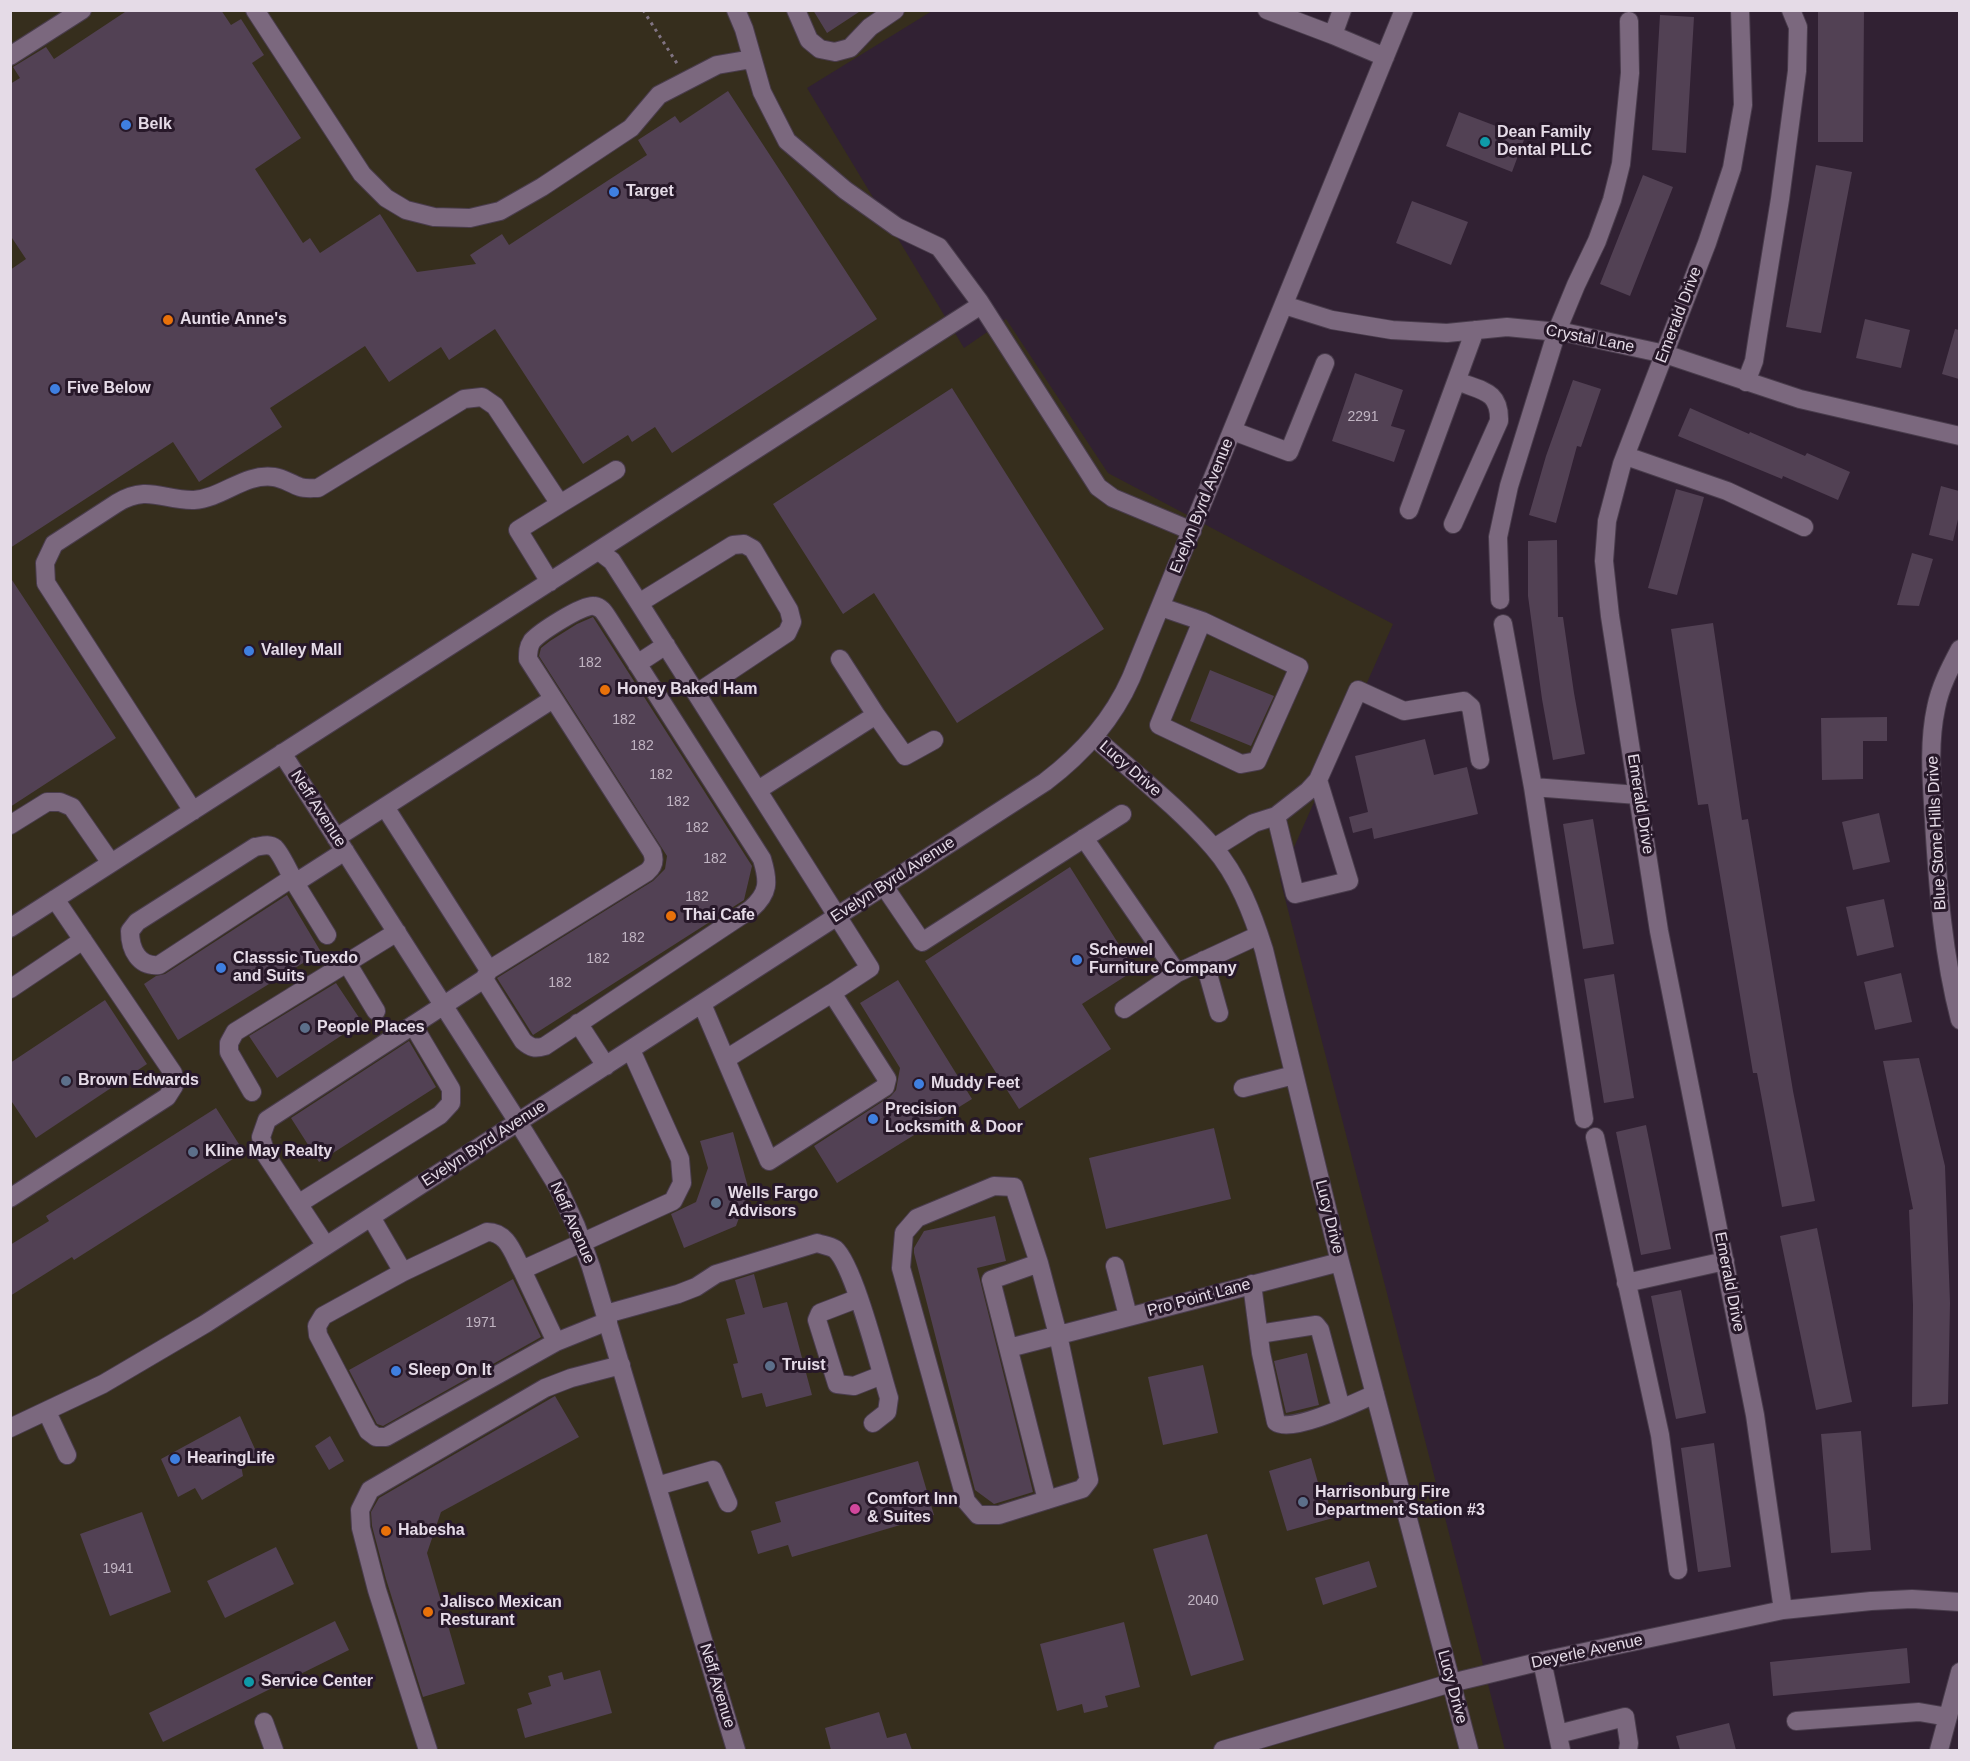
<!DOCTYPE html>
<html>
<head>
<meta charset="utf-8">
<style>
	body { margin:0 }
	#map { position:relative; width:1970px; height:1761px; overflow:hidden; background:#312133; font-family:Helvetica,sans-serif }
	canvas { display:block }
	.frame { position:absolute; inset:0; border:12px solid #e5dbe7; pointer-events:none }
</style>
</head>
<body>
<div id="map">
<canvas width="1970" height="1761"></canvas>
<div class="frame"></div>
</div>
<script>
const c = document.querySelector('canvas').getContext('2d');
c.lineJoin = 'round';
function fill(path, color) { c.fillStyle = color; c.fill(path, 'evenodd'); }
function strokePath(path, color, width, dash) { c.strokeStyle = color; c.lineWidth = width; c.lineCap = dash ? 'butt' : 'round'; c.setLineDash(dash || []); c.stroke(path); }
function write(font, color, halo, rows, align = 'center') {
  c.font = font + ' Helvetica,sans-serif'; c.lineWidth = 6; c.setLineDash([]); c.textBaseline = 'middle'; c.strokeStyle = halo; c.fillStyle = color; for (const [text, x, y, turn = 0] of rows) {
    c.save(); c.translate(x, y); c.rotate((+turn || 0) * Math.PI / 180); c.textAlign = isNaN(turn) ? turn : align; if (halo) c.strokeText(text, 0, 0); c.fillText(text, 0, 0); c.restore();
  }
}
fill(new Path2D(`
	M11 11H932L807 88 964 348 1006 319 1108 473 1393 624 1280 879 1505 1750H11Z`), '#362e1d');
fill(new Path2D(`
	M128 10H221L231 25 241 19 264 55 252 63 301 138 255 169 303 243 310 238 320 253 380 214 417 272 476 264 470 255 502 234 509 245 647 155 638 140 675 116 680 123 728 91 877 319 672 453 655 427 632 442 628 435 583 464 495 329 449 360 441 347 389 382 365 346 270 408 282 427 199 482 173 442 10 548V270L26 259 10 235V84L20 78 13 67 46 47 54 59Z
	M813 10H862L827 33Z
	M1818 10H1864L1863 142H1818Z
	M1660 15 1694 17 1686 153 1652 150Z
	M1459 112 1525 137 1512 172 1446 146Z
	M1816 165 1852 172 1821 333 1786 327Z
	M1643 175 1673 187 1630 296 1600 284Z
	M1412 201 1468 222 1451 265 1396 243Z
	M1865 319 1910 330 1901 368 1856 358Z
	M1955 329 1959 330V379L1942 374Z
	M1355 373 1403 390 1391 426 1405 430 1394 462 1332 441Z
	M1573 380 1601 389 1581 447 1577 446 1556 523 1529 515 1546 456Z
	M952 388 1104 629 957 723 874 593 843 614 773 504Z
	M1690 408 1749 434 1750 432 1805 456 1807 453 1850 472 1838 500 1783 476 1782 479 1678 436Z
	M1941 486 1959 491V515L1953 541 1929 535Z
	M1676 489 1704 497 1677 595 1648 588Z
	M1557 540 1558 617H1563L1574 693 1585 754 1553 760 1542 699 1528 596V541Z
	M1912 553 1933 559 1919 606 1897 605Z
	M10 577 116 738 10 807Z
	M593 617 752 866 744 900 533 1035 497 978 653 881 665 869 667 856 539 656 541 648 550 641 577 624Z
	M1713 623 1742 820 1748 819 1793 1091 1815 1201 1782 1207 1757 1073H1753L1708 804 1698 805 1671 629Z
	M1210 670 1274 696 1251 746 1190 721Z
	M1887 717V741H1863V779L1822 780 1821 718Z
	M1425 739 1434 775 1467 767 1478 814 1374 839 1372 828 1353 833 1349 817 1368 812 1355 756Z
	M1879 813 1890 862 1853 870 1842 822Z
	M1593 819 1614 944 1583 949 1563 824Z
	M1070 867 1135 970 1082 1004 1111 1049 1019 1109 925 961Z
	M287 895 321 952 178 1040 144 984 156 976 165 974Z
	M1884 899 1894 947 1857 956 1846 907Z
	M1901 973 1912 1022 1875 1030 1864 982Z
	M1614 974 1634 1098 1604 1103 1584 979Z
	M898 980 972 1099 837 1183 814 1146 891 1096 896 1090 900 1068 860 1003Z
	M336 983 362 1022 277 1078 249 1036Z
	M105 1000 147 1064 36 1138 10 1099V1063Z
	M409 1041 436 1087 319 1162 291 1118Z
	M1919 1058 1945 1166 1950 1303 1948 1404 1912 1407 1913 1305 1909 1210 1913 1209 1883 1061Z
	M216 1108 244 1152 74 1260 72 1257 10 1296V1245L49 1221 46 1216Z
	M1646 1125 1671 1249 1641 1255 1616 1132Z
	M1214 1128 1231 1199 1106 1229 1089 1158Z
	M733 1132 749 1191 736 1226 684 1248 671 1214 696 1202 708 1168 700 1141Z
	M995 1216 1006 1261 977 1268 1033 1492 994 1504 975 1490 914 1253V1248L924 1231Z
	M1817 1228 1852 1402 1816 1410 1780 1236Z
	M754 1274 763 1308 787 1302 812 1395 766 1407 762 1393 742 1398 733 1364 738 1363 726 1319 745 1314 735 1280Z
	M513 1279 541 1337 383 1426 377 1424 349 1370Z
	M1681 1290 1706 1413 1676 1419 1651 1296Z
	M1307 1353 1319 1405 1286 1413 1274 1361Z
	M1203 1365 1218 1433 1163 1445 1148 1377Z
	M555 1396 579 1437 441 1512 427 1553 465 1684 423 1697 386 1579 372 1526 371 1512 379 1498Z
	M240 1416 259 1458 241 1465 243 1476 202 1500 195 1488 178 1497 161 1459Z
	M1861 1431 1871 1550 1831 1553 1821 1434Z
	M330 1436 344 1461 329 1470 315 1446Z
	M1714 1443 1731 1567 1698 1572 1681 1448Z
	M1311 1458 1319 1486 1323 1484 1333 1518 1287 1531 1269 1471Z
	M918 1461 934 1515 792 1557 788 1545 758 1554 751 1531 781 1522 775 1502Z
	M142 1512 171 1592 110 1616 80 1534Z
	M1207 1534 1244 1660 1191 1676 1153 1549Z
	M276 1547 294 1584 225 1618 207 1581Z
	M1369 1561 1377 1587 1323 1605 1315 1578Z
	M335 1621 349 1650 163 1742 149 1713Z
	M1124 1622 1140 1687 1105 1696 1108 1707 1084 1713 1082 1704 1057 1711 1040 1644Z
	M1907 1648 1910 1683 1773 1696 1770 1662Z
	M600 1670 612 1713 525 1738 517 1709 532 1704 528 1693 551 1686 548 1676 562 1672 564 1680Z
	M879 1712 887 1738 906 1733 912 1750H831L825 1728Z
	M1729 1723 1736 1750H1680L1676 1736Z`), '#524154');
const minor = new Path2D(`
	M255 10 362 174 386 198 406 210 434 217 470 218 500 211 542 187 631 128 659 95 717 65 752 59
	M736 10 744 29 762 92 787 141 845 190 897 227 939 247 979 301 1098 487 1113 498 1192 531
	M796 10 809 40 820 49 835 52 850 48 870 27 895 10
	M1267 10 1333 35
	M1342 10 1333 35 1385 57
	M1740 10 1743 105 1732 168 1707 243 1622 464 1607 521 1604 561 1610 616 1659 931 1755 1415 1783 1610
	M10 56 82 10
	M1284 305 1332 320 1392 330 1447 333 1507 327 1568 333 1665 354 1800 399 1960 436
	M1746 382 1754 361 1758 335 1780 199 1797 71 1798 27 1791 10
	M1233 431 1289 452 1325 363
	M1626 456 1727 491 1804 527
	M560 504 616 470
	M1409 510 1475 330
	M1453 524 1499 421C1500 390 1481 391 1457 381
	M599 551 612 561 639 603 870 968 832 993
	M1500 600 1498 537 1509 486 1557 331 1576 285 1597 241 1612 200 1621 164 1630 73 1629 21
	M639 603 733 545 744 544 753 549 789 610 792 622 787 633 697 693
	M1161 607 1202 621 1299 667 1257 761 1241 764 1159 725 1202 621
	M1503 624 1533 787 1584 1119
	M1960 649C1950 668 1940 687 1936 708 1928 745 1932 784 1934 821 1938 888 1943 955 1960 1020
	M637 664 666 645
	M876 715 905 756 934 740
	M1094 737C1134 773 1178 807 1213 847 1238 875 1253 915 1264 950L1340 1262 1469 1750
	M282 753 518 1122 558 1187 576 1226 591 1267 736 1750
	M1318 780 1358 690 1404 711 1464 701 1471 707 1480 760
	M1533 787 1638 795
	M758 790 876 715 840 659
	M385 807 489 970
	M193 811 46 583 45 563 54 544 117 503C148 484 164 501 194 500 223 498 244 473 274 477 283 478 291 484 300 487 306 489 312 488 318 488L464 399 482 397 495 406 560 504 518 530 550 582
	M10 825 47 802H60L72 807 111 863
	M336 838 553 699
	M1084 838 1177 973 1124 1009
	M1214 848 1254 823 1276 816 1295 894 1349 881 1318 780 1308 791 1276 816
	M292 878 159 965C139 967 130 950 130 931L137 922 255 847C262 846 269 843 275 848 282 855 290 874 295 883L345 851
	M295 883 327 935
	M884 886 922 942 1122 814
	M10 928 981 305
	M1204 960 1219 1013
	M347 963 376 1011
	M1177 973 1259 935
	M10 989 83 940
	M702 1004 769 1161 885 1087 887 1079 832 993 726 1059
	M578 1023 606 1066
	M1243 1088 1294 1075
	M252 1092 229 1052V1043L235 1032 397 932
	M1595 1137 1660 1435 1678 1570
	M994 1186 1014 1187 1039 1263 1058 1335 1089 1480 1082 1489 999 1515H978L966 1501 901 1268 904 1233 917 1218Z
	M10 1198 167 1097 174 1086 173 1073 55 899
	M298 1204 440 1115 451 1103V1089L413 1025
	M371 1217 403 1272
	M326 1246 266 1155 261 1137 267 1120 484 979 523 1041C531 1048 535 1049 545 1046L751 909C769 893 769 882 762 859L608 618C604 612 601 607 594 606 583 604 540 632 532 641 528 647 528 652 528 659L652 852C655 860 654 866 647 872L489 970 484 979
	M1039 1263 991 1280 1047 1500
	M1115 1266 1128 1316
	M522 1270 556 1342 386 1437H376L368 1431 318 1335 317 1326 323 1316 403 1272 487 1232C508 1232 513 1254 522 1270L673 1201 682 1183 680 1159 631 1050
	M1626 1283 1725 1261
	M1252 1284 1261 1353 1276 1422C1291 1434 1357 1402 1375 1394
	M859 1298 820 1313 817 1320 837 1384 854 1386 882 1375
	M606 1314 678 1294 696 1287 716 1274 817 1243C823 1245 830 1246 835 1249 854 1265 880 1369 889 1398L887 1412 873 1423
	M1259 1334 1316 1325 1320 1330 1341 1408
	M556 1342 608 1321
	M1009 1348 1340 1262
	M47 1412 67 1455
	M10 1428 103 1384 205 1324 1045 782C1082 754 1112 721 1131 678L1404 10
	M657 1486 713 1470 728 1503
	M1542 1661 1561 1750
	M1796 1721 1919 1712 1948 1717
	M264 1722 274 1750
	M1558 1734 1625 1717 1629 1743 1628 1750
	M428 1750 377 1590 361 1528 360 1510 370 1490 545 1388 571 1378 621 1365
	M1223 1750 1451 1683 1542 1661 1783 1610 1871 1601 1912 1599 1960 1602
	M1939 1750 1960 1672`);
strokePath(minor, '#493c4c', 20);
strokePath(new Path2D(`
	M643 10 678 65`), '#817483', 3, [3, 4.5]);
strokePath(minor, '#7b687e', 18);
for (const [x, y, r, color] of [
	[126,125,6,"#3f7fe0"],
	[1485,142,6,"#0f9aa8"],
	[614,192,6,"#3f7fe0"],
	[168,320,6,"#e8710a"],
	[55,389,6,"#3f7fe0"],
	[249,651,6,"#3f7fe0"],
	[605,690,6,"#e8710a"],
	[671,916,6,"#e8710a"],
	[1077,960,6,"#3f7fe0"],
	[221,968,6,"#3f7fe0"],
	[305,1028,6,"#5c6f8a"],
	[66,1081,6,"#5c6f8a"],
	[919,1084,6,"#3f7fe0"],
	[873,1119,6,"#3f7fe0"],
	[193,1152,6,"#5c6f8a"],
	[716,1203,6,"#5c6f8a"],
	[770,1366,6,"#5c6f8a"],
	[396,1371,6,"#3f7fe0"],
	[175,1459,6,"#3f7fe0"],
	[1303,1502,6,"#5c6f8a"],
	[855,1509,6,"#d1479c"],
	[386,1531,6,"#e8710a"],
	[428,1612,6,"#e8710a"],
	[249,1682,6,"#0f9aa8"]
]) { const dot = new Path2D(); dot.arc(x, y, r, 0, 2 * Math.PI); c.fillStyle = color; c.fill(dot); strokePath(dot, '#271829', 2); }
write('14px', '#c0b4c2', null, [
	["2291",1363,417],
	["182",590,663],
	["182",624,720],
	["182",642,746],
	["182",661,775],
	["182",678,802],
	["182",697,828],
	["182",715,859],
	["182",697,897],
	["182",633,938],
	["182",598,959],
	["182",560,983],
	["1971",481,1323],
	["1941",118,1569],
	["2040",1203,1601]
]);
write('bold 16px', '#e5dbe7', '#271829', [
	["Belk",138,125],
	["Dean Family",1497,133],
	["Dental PLLC",1497,151],
	["Target",626,192],
	["Auntie Anne's",180,320],
	["Five Below",67,389],
	["Valley Mall",261,651],
	["Honey Baked Ham",617,690],
	["Thai Cafe",683,916],
	["Schewel",1089,951],
	["Furniture Company",1089,969],
	["Classsic Tuexdo",233,959],
	["and Suits",233,977],
	["People Places",317,1028],
	["Brown Edwards",78,1081],
	["Muddy Feet",931,1084],
	["Precision",885,1110],
	["Locksmith & Door",885,1128],
	["Kline May Realty",205,1152],
	["Wells Fargo",728,1194],
	["Advisors",728,1212],
	["Truist",782,1366],
	["Sleep On It",408,1371],
	["HearingLife",187,1459],
	["Harrisonburg Fire",1315,1493],
	["Department Station #3",1315,1511],
	["Comfort Inn",867,1500],
	["& Suites",867,1518],
	["Habesha",398,1531],
	["Jalisco Mexican",440,1603],
	["Resturant",440,1621],
	["Service Center",261,1682]
], 'left');
write('16px', '#e5dbe7', '#271829', [
	["Emerald Drive",1679,315,-69],
	["Crystal Lane",1590,339,11],
	["Evelyn Byrd Avenue",1202,506,-68],
	["Lucy Drive",1130,769,41],
	["Emerald Drive",1640,804,81],
	["Neff Avenue",318,809,57],
	["Blue Stone Hills Drive",1937,833,-93],
	["Evelyn Byrd Avenue",893,880,-33],
	["Evelyn Byrd Avenue",484,1144,-33],
	["Lucy Drive",1329,1217,76],
	["Neff Avenue",572,1223,66],
	["Emerald Drive",1729,1282,79],
	["Pro Point Lane",1199,1298,-15],
	["Deyerle Avenue",1587,1652,-12],
	["Neff Avenue",717,1686,73],
	["Lucy Drive",1452,1687,75]
]);
</script>
</body>
</html>
